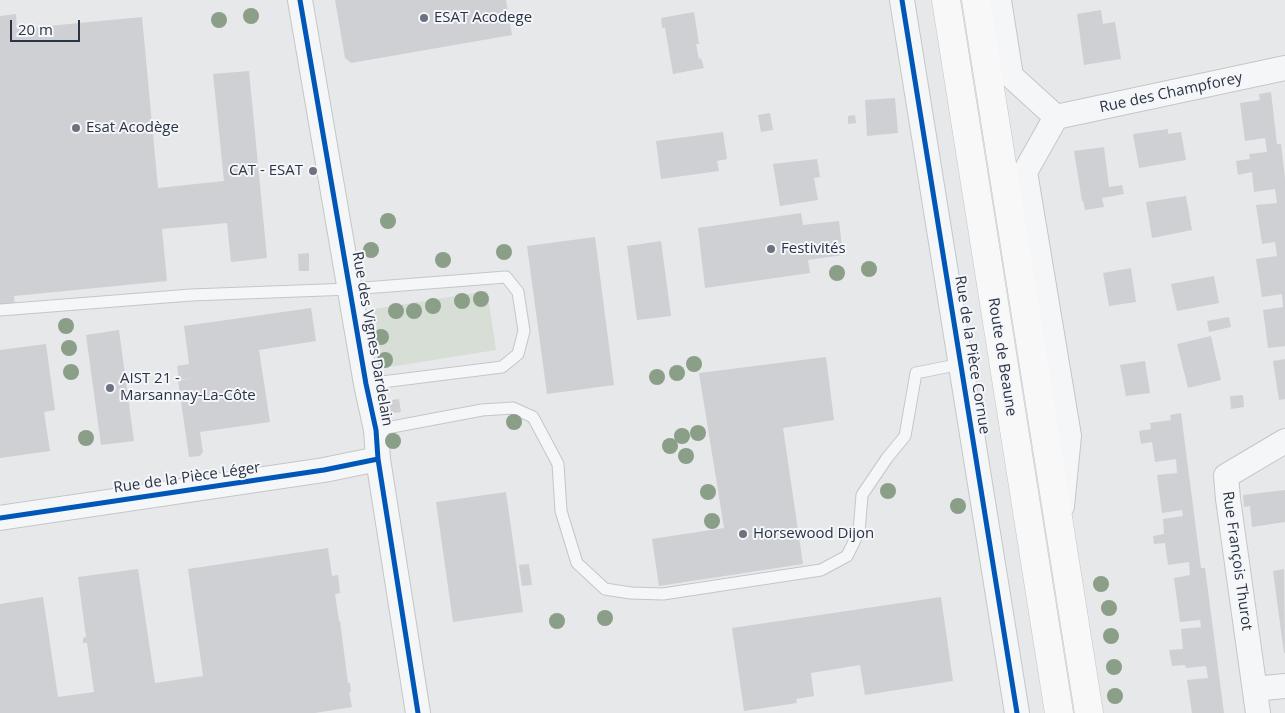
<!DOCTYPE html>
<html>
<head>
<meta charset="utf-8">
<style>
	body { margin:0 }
	#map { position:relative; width:1285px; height:713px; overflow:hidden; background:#e6e8ea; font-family:"Open Sans",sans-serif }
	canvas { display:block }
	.scale { position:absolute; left:10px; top:20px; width:70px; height:22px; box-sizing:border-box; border:2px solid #2b3445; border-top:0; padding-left:6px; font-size:15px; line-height:18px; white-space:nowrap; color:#2b3445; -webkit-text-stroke:4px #f4f6f9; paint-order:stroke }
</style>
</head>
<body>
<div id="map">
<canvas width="1285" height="713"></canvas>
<div class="scale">20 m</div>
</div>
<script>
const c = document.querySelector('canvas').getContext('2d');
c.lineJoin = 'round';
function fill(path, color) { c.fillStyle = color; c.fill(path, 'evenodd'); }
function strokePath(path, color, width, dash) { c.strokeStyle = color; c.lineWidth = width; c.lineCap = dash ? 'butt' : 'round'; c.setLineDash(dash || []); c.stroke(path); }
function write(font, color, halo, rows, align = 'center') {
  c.font = font + ' "Open Sans",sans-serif'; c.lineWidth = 4; c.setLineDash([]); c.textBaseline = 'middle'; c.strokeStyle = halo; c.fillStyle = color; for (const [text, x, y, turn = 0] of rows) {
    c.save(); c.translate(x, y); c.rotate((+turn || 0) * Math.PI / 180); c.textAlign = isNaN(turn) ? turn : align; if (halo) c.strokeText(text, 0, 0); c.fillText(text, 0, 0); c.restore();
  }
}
fill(new Path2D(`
	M487 291 496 350 383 368 374 309Z`), '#d6ded6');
fill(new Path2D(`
	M335 0H506L512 35 351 63 345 58Z
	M1101 10 1103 24 1115 22 1121 59 1084 65 1077 14Z
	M694 12 699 44H696L699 59 701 58 704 68 673 74 665 28H662L661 18Z
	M16 14 17 29 142 17 158 188 224 181 213 74 249 71 267 258 231 262 227 223 162 229 167 281 14 296 15 306 0 307V16Z
	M1271 92 1277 144H1281L1285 178V346L1268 348 1263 310 1283 307 1282 294 1262 297 1256 259 1277 256 1275 242 1262 244 1256 205 1277 203 1275 189 1254 192 1252 172 1238 175 1236 161 1250 159 1249 154 1267 152 1265 138 1245 141 1240 103 1260 100 1259 94Z
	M895 98 898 133 867 136 865 100Z
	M770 113 773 130 761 132 758 115Z
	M855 115 856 123 848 124V116Z
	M1168 129V134L1181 132 1186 160 1139 168 1133 134Z
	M723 132 727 159 717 161 719 171 661 179 656 141Z
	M1104 147 1109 187 1122 185 1124 194 1102 198 1104 207 1085 210 1083 201H1082L1074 151Z
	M817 159 820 177 814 178 818 200 780 206 773 164Z
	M1186 196 1192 230 1152 238 1146 202Z
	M801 213 803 225 839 221 843 255 808 260 810 273 705 288 698 228Z
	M595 237 614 385 547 394 527 246Z
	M661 241 671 316 637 320 627 246Z
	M309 253V271H299L298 254Z
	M1131 268 1136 302 1109 306 1103 273Z
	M1214 276 1219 303 1177 311 1171 284Z
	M311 308 316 341 259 350 270 422 200 432 203 452 200 456 189 457 178 381 191 378 179 380 177 366 189 364 184 326Z
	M1229 317 1231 327 1209 332 1207 321Z
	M119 330 134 441 101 445 86 335Z
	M1211 336 1221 380 1188 388 1177 344Z
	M46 344 55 410 44 412 50 451 0 458V350Z
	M826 357 834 420 783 428 803 564 659 586 652 539 724 528 699 373Z
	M1285 359V399L1279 400 1273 361Z
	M1145 361 1150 393 1126 396 1120 365Z
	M1243 395 1244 407 1231 409 1230 396Z
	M399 399 401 412 386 414 384 401Z
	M1181 413 1201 568H1205L1224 713H1192L1187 680 1208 678 1206 666 1186 668 1185 665 1172 666 1169 650 1183 649 1181 629 1201 627 1200 620 1180 622 1174 578 1190 575 1189 562 1168 565 1165 543 1154 544 1153 536 1164 534 1163 519 1183 516 1182 510 1162 513 1157 475 1177 473 1176 459 1155 462 1152 442 1141 444 1139 431 1151 429 1150 423 1171 420 1170 415Z
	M1285 490V522L1252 527 1250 506 1244 507 1243 495Z
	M506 492 523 612 453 622 436 502Z
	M328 548 332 576 338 575 340 593 335 594 339 621H340L348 683H350L351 692H349L352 707 315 713H0V604L43 597 58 697 94 692 87 643H83V638L86 637 78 577 138 569 155 683 203 676 188 569Z
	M529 564 532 585 522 586 519 565Z
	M1284 569 1285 653H1284L1273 571Z
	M941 597 953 681 865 695 860 665 811 673 814 696 796 699 797 703 744 711 732 628Z`), '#ced0d3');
const service = new Path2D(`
	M0 310 191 295 351 289 506 277 518 292 524 331 518 354 502 367 366 384
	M376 430 482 410 513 408 533 417 558 464 561 511 577 563 605 589 631 593 663 594 821 570 847 556 859 532 862 495 887 458 905 436 916 373 961 364`);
const minor = new Path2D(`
	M300 0 366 384 376 430 378 459 418 713
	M902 0 1017 713
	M999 0 1011 76 1056 117
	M1056 117 1025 172 1069 436 1062 506
	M1056 117 1285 68
	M0 518 324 470 378 459
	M1255 689 1285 686
	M1258 713 1228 499 1226 476 1285 441`);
const primary = new Path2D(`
	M946 0 1059 713
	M976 0 1089 713`);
strokePath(service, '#c4c6c8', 13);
strokePath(minor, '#c4c6c8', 26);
strokePath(primary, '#c2c5c8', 29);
strokePath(service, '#f5f6f7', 11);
strokePath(minor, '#f5f6f7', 24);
strokePath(primary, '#f8f8f8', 28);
strokePath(new Path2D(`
	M300 0 366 384 376 430 378 459 418 713
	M902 0 1017 713
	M0 518 324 470 378 459`), '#0057b8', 5);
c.fillStyle = '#8a9e88';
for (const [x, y] of [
	[251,16],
	[219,20],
	[388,221],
	[371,250],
	[504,252],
	[443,260],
	[869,269],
	[837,273],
	[481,299],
	[462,301],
	[433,306],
	[396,311],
	[414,311],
	[66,326],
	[381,337],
	[69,348],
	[385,360],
	[694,364],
	[71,372],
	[677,373],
	[657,377],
	[514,422],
	[698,433],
	[682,436],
	[86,438],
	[393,441],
	[670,446],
	[686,456],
	[888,491],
	[708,492],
	[958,506],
	[712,521],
	[1101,584],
	[1109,608],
	[605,618],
	[557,621],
	[1111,636],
	[1114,667],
	[1115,696]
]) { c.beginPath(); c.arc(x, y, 8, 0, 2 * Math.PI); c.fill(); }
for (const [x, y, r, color] of [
	[424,18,5,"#6c737f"],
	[76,128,5,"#6c737f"],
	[313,171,5,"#6c737f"],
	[771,249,5,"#6c737f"],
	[110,388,5,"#6c737f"],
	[743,534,5,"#6c737f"]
]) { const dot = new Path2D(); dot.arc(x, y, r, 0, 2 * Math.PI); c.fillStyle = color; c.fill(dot); strokePath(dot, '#f4f6f9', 2); }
write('15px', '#2b3445', '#f4f6f9', [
	["ESAT Acodege",434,18],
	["Esat Acodège",86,128],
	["CAT - ESAT",303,171,"right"],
	["Festivités",781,249],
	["AIST 21 -",120,379],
	["Marsannay-La-Côte",120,396],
	["Horsewood Dijon",753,534]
], 'left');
write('15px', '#2b3445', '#f4f6f9', [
	["Rue des Champforey",1171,93,-12],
	["Rue des Vignes Dardelain",372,339,80],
	["Rue de la Pièce Cornue",972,355,81],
	["Route de Beaune",1002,357,81],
	["Rue de la Pièce Léger",187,478,-8],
	["Rue François Thurot",1237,561,82]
]);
</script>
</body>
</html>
